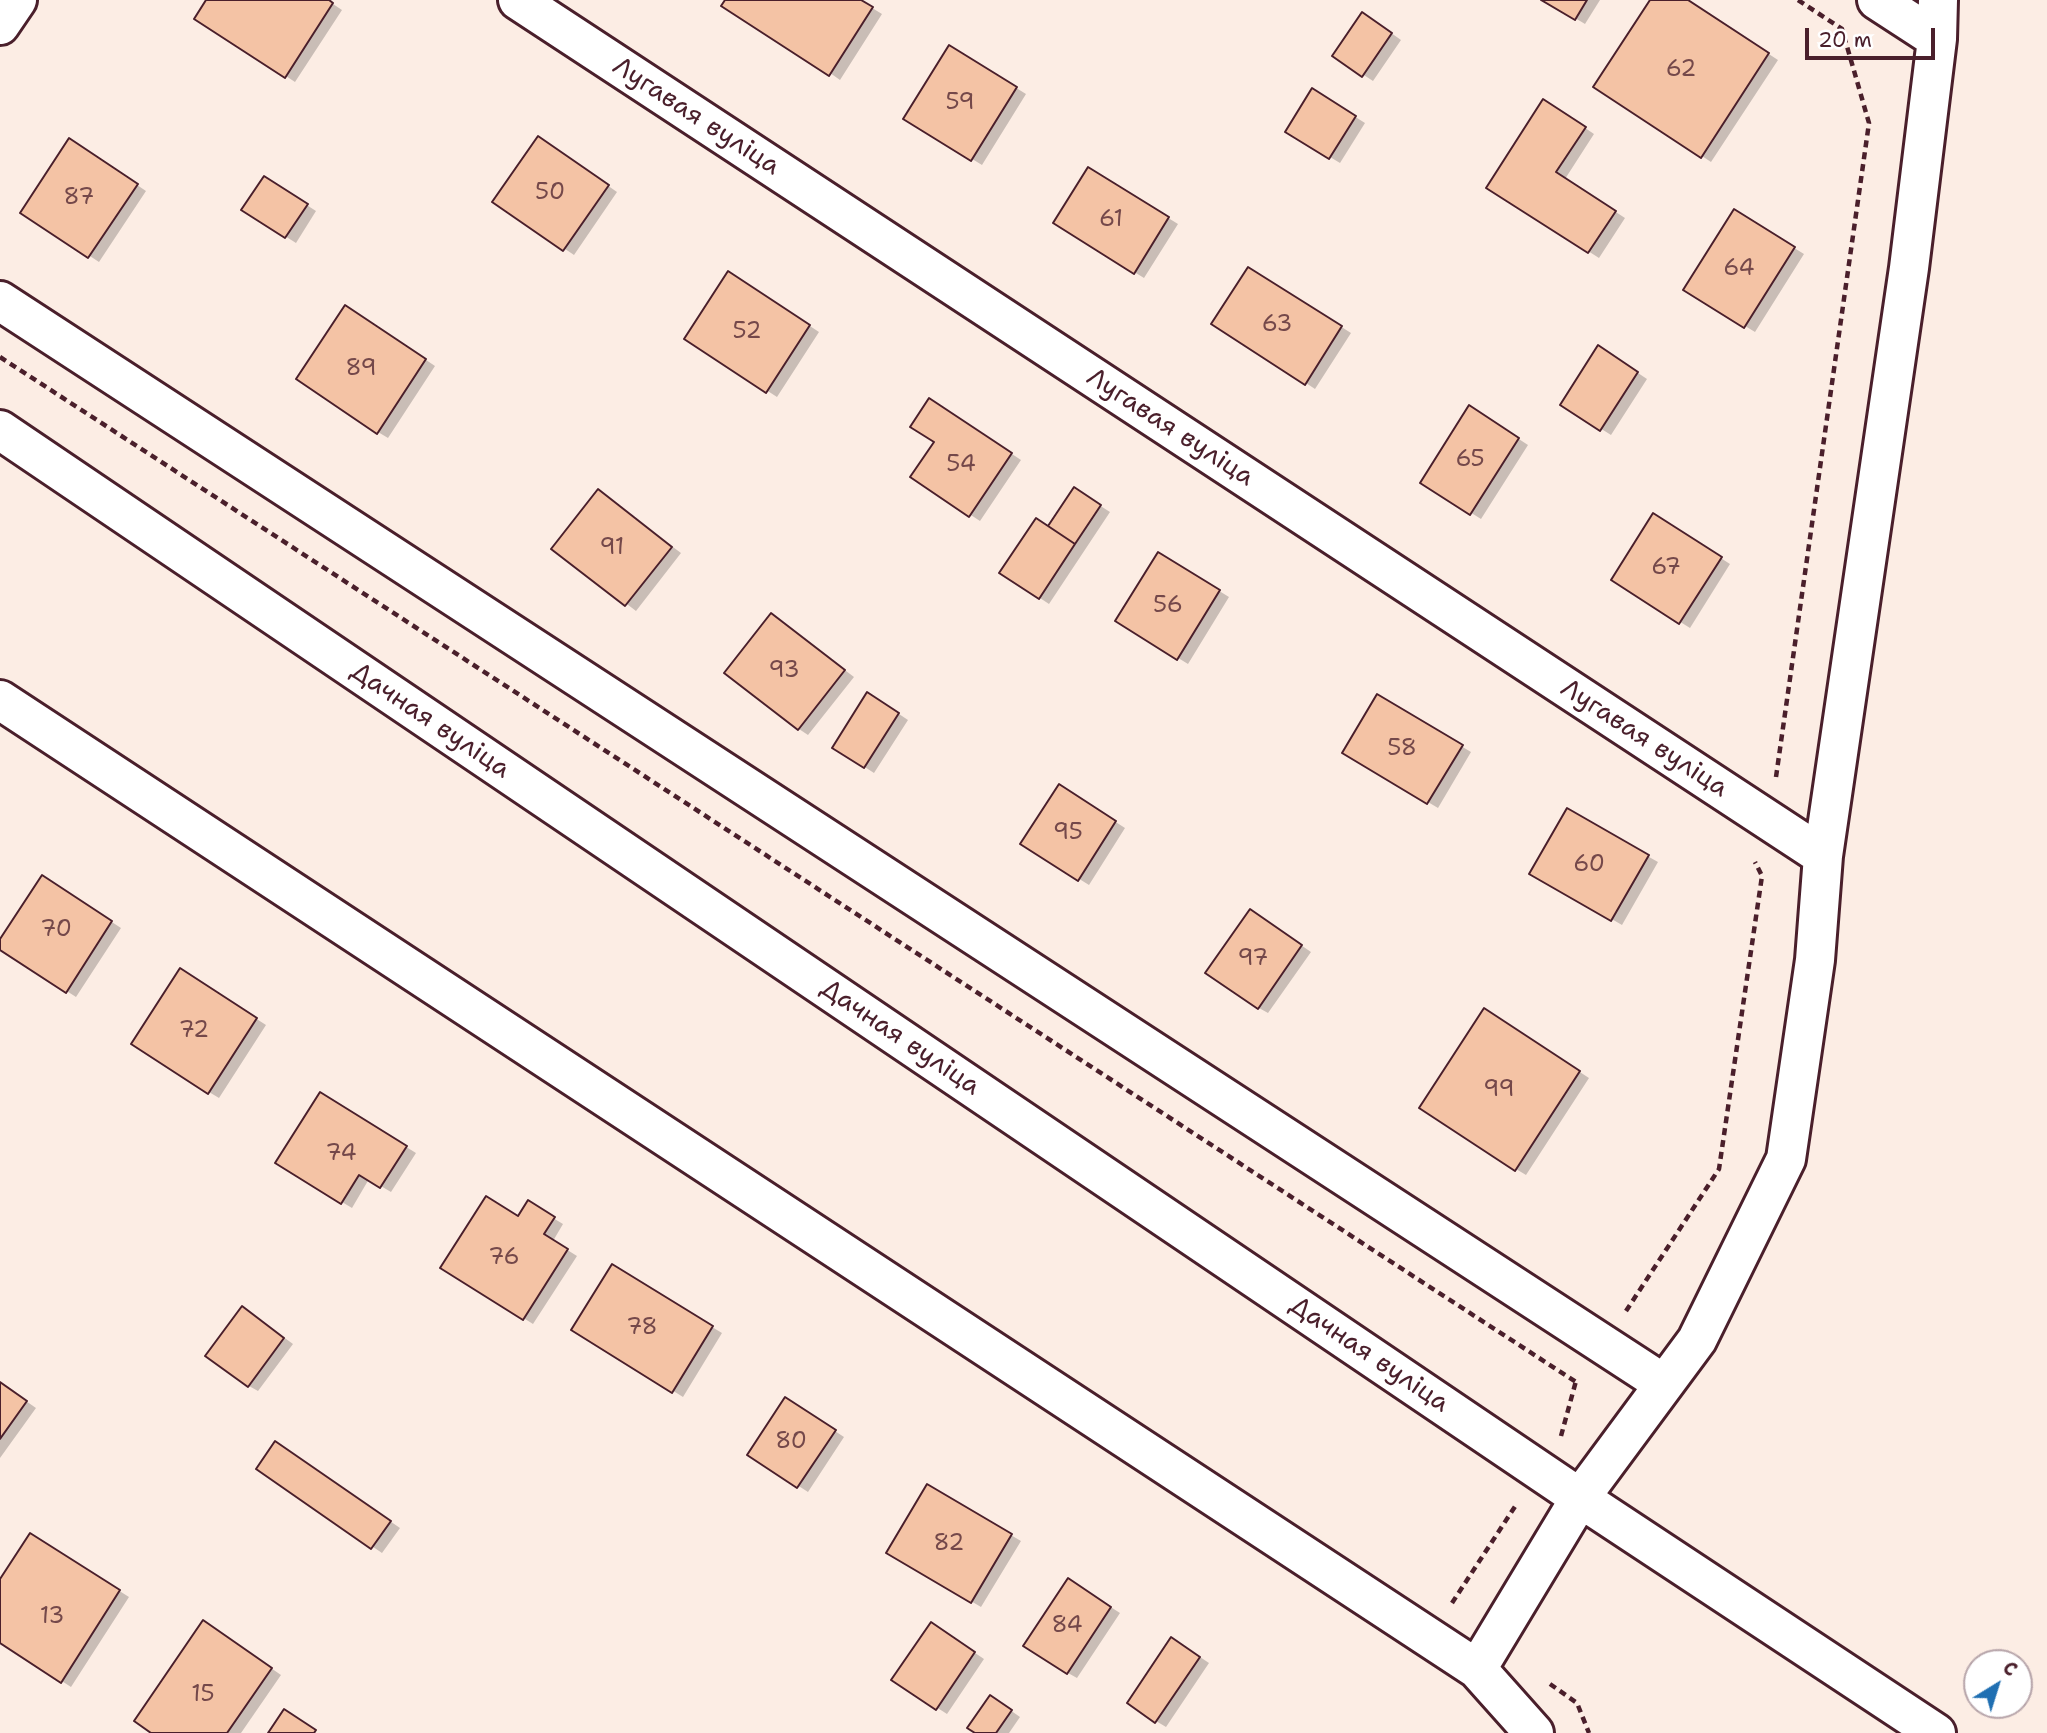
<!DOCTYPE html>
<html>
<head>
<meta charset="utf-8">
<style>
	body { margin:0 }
	#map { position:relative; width:2047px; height:1733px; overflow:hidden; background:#fcede4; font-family:"Shantell Sans",sans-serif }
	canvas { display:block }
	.north { position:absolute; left:1963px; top:1649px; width:70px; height:70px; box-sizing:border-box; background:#fff; border:2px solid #b7a5aa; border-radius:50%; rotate:38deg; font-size:19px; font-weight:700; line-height:28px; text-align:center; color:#4a1f2b }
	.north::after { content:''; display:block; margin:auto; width:24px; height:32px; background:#1f6fb2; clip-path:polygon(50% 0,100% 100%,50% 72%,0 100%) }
	.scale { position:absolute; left:1805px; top:28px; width:130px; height:32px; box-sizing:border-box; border:4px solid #4a1f2b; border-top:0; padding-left:9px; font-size:21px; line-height:24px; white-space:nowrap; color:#4a1f2b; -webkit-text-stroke:5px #fff; paint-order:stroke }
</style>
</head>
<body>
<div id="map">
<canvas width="2047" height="1733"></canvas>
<div class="north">С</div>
<div class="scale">20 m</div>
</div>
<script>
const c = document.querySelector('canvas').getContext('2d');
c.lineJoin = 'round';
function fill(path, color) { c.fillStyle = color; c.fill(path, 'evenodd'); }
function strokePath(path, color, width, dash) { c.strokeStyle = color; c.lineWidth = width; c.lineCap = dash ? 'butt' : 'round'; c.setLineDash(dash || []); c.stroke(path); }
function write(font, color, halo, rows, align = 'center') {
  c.font = font + ' "Shantell Sans",sans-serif'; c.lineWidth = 5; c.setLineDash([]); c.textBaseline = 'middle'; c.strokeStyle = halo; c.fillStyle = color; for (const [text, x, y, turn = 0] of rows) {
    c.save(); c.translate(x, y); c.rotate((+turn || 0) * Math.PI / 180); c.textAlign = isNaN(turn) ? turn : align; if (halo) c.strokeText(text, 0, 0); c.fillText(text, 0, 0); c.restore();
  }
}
fill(new Path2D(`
	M208 0H327L342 10 295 82 286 76Z
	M727 0H859L882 14 840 80Z
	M1545 0H1600L1585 24Z
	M1652 0H1686L1778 60 1711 162 1702 156Z
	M1373 20 1401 40 1373 81 1335 56Z
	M950 47 1026 94 982 165 905 118Z
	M1322 96 1365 123 1340 163 1287 131Z
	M1554 107 1594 134 1565 179 1625 218 1599 258 1489 188Z
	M548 144 617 192 574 255 494 201Z
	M79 146 146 191 99 262 23 212Z
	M1089 169 1178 224 1144 278 1055 223Z
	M274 184 316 211 296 243 244 210Z
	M1734 211 1804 254 1755 332 1686 290Z
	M1259 275 1351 333 1315 389 1306 383Z
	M739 279 819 332 777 397 686 338Z
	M356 313 435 366 388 438 378 432Z
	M1608 353 1647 379 1611 435 1562 404Z
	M940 406 1021 460 980 521 913 477 936 442Z
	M1479 413 1528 445 1481 519 1422 482Z
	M1074 489 1110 512 1049 604 1040 598 1049 528Z
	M598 491 681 553 636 611 554 548Z
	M1663 521 1730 564 1690 628 1613 580Z
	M1159 554 1229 597 1188 664 1118 621Z
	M772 615 854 677 808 735 799 729Z
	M1378 696 1471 752 1438 808 1344 752Z
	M878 700 908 720 874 773 834 747Z
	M1069 792 1125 828 1089 885 1023 844Z
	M1567 811 1658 862 1622 925 1532 873Z
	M52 883 121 928 76 997 0 948V942Z
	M1260 917 1311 952 1268 1013 1259 1008Z
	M190 976 266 1025 219 1098 209 1092Z
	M1494 1016 1589 1078 1526 1175 1516 1169Z
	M330 1100 416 1153 391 1192 369 1179 352 1208 342 1202Z
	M528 1203 563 1224 553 1241 577 1256 533 1324 443 1267 519 1218Z
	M612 1267 722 1333 683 1397 574 1329Z
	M252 1314 293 1344 258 1391 249 1386Z
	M0 1383 36 1408 0 1458Z
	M795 1405 844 1437 808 1492 749 1454Z
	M285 1449 400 1528 382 1553 259 1469Z
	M927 1486 1021 1541 981 1607 888 1552Z
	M40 1541 129 1597 71 1687 0 1641V1582Z
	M1078 1586 1120 1613 1077 1678 1068 1673Z
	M213 1628 281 1675 241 1733H154Z
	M941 1630 984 1659 947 1714 894 1680Z
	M1182 1645 1209 1663 1166 1727 1156 1721Z
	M1000 1703 1020 1717 1009 1733H978Z`), '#0003');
const building = new Path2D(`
	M206 0H329L333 3 285 78 194 19Z
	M725 0H861L873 7 829 76 721 6Z
	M1541 0H1587L1575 20Z
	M1650 0H1688L1769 53 1701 158 1593 87Z
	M1362 12 1392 33 1362 77 1332 56Z
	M949 45 1017 87 971 161 903 119Z
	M1312 88 1356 116 1329 159 1285 132Z
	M1543 99 1586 127 1556 172 1616 211 1588 253 1486 188Z
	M538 136 609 185 563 251 492 202Z
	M69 138 138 184 88 258 20 213Z
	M1088 167 1169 217 1134 274 1053 223Z
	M264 176 308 204 285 238 241 210Z
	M1734 209 1795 247 1744 328 1683 290Z
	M1248 267 1342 326 1305 385 1211 324Z
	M728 271 810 325 766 393 684 339Z
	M345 305 426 359 377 434 296 379Z
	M1598 345 1638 372 1600 431 1560 405Z
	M929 398 1012 453 969 517 910 477 934 442 910 427Z
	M1469 405 1519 438 1470 515 1420 483Z
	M1074 487 1101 505 1075 544 1048 526Z
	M598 489 672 547 625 606 551 549Z
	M1653 513 1722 557 1679 624 1611 580Z
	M1036 518 1075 544 1039 599 999 573Z
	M1158 552 1220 590 1177 660 1115 621Z
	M771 613 845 670 798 730 724 673Z
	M867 692 899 713 864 768 832 748Z
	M1377 694 1463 745 1427 804 1342 753Z
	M1059 784 1116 821 1078 881 1020 844Z
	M1567 808 1649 855 1611 921 1529 874Z
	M42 875 112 921 66 993 0 950V939Z
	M1250 909 1302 945 1258 1009 1205 973Z
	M180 968 257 1018 208 1094 131 1044Z
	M1484 1008 1580 1071 1515 1171 1419 1108Z
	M320 1092 407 1146 380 1188 359 1175 341 1204 275 1163Z
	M486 1196 518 1216 528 1200 555 1217 544 1234 568 1249 523 1320 440 1268Z
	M612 1264 713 1326 672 1393 571 1330Z
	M242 1306 284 1338 248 1387 205 1356Z
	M0 1382 27 1401 0 1439Z
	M785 1397 836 1430 797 1488 747 1455Z
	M275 1441 391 1521 371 1549 256 1469Z
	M927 1484 1012 1534 971 1603 886 1553Z
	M30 1533 120 1590 61 1683 0 1643V1579Z
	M1068 1578 1111 1607 1067 1674 1023 1646Z
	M203 1620 272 1668 227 1733H151L134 1721Z
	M931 1622 975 1652 936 1710 891 1680Z
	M1171 1637 1200 1657 1155 1723 1127 1703Z
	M990 1695 1012 1710 996 1733H975L967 1728Z
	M284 1709 316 1730 314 1733H268Z`);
fill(building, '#f4c3a5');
strokePath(building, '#4a1f2b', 2);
const minor = new Path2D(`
	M518 0 1823 856
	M1877 0 1937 39
	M0 25 17 0
	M0 301 1664 1384
	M0 430 1580 1498 1936 1733
	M0 700 1477 1669 1534 1733
	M1477 1669 1580 1498 1697 1340 1786 1159 1815 960 1823 856 1909 268 1937 39 1938 0`);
strokePath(minor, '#4a1f2b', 44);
strokePath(new Path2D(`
	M0 357 1576 1382
	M1776 777 1869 123 1842 29 1798 0
	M1626 1311 1719 1169 1762 876 1755 862
	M1561 1436 1576 1381
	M1452 1603 1516 1505
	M1550 1684 1577 1703 1589 1733`), '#4a1f2b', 4.5, [7, 5]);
strokePath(minor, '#fff', 38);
write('23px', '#74484a', null, [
	["62",1681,70],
	["59",960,103],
	["50",550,193],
	["87",79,198],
	["61",1111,220],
	["64",1739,269],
	["63",1277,325],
	["52",747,332],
	["89",361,369],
	["65",1470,460],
	["54",961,465],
	["91",612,548],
	["67",1666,568],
	["56",1168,606],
	["93",784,671],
	["58",1402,749],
	["95",1068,833],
	["60",1589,865],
	["70",56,930],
	["97",1253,959],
	["72",194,1031],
	["99",1499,1090],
	["74",341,1154],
	["76",504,1258],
	["78",642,1328],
	["80",791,1442],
	["82",949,1544],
	["13",52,1617],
	["84",1067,1626],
	["15",203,1695]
]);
write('26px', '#4a1f2b', '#fff', [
	["Лугавая вуліца",696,117,33],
	["Лугавая вуліца",1170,428,33],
	["Дачная вуліца",430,721,34],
	["Лугавая вуліца",1644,739,33],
	["Дачная вуліца",900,1038,34],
	["Дачная вуліца",1369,1355,34]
]);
</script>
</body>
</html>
